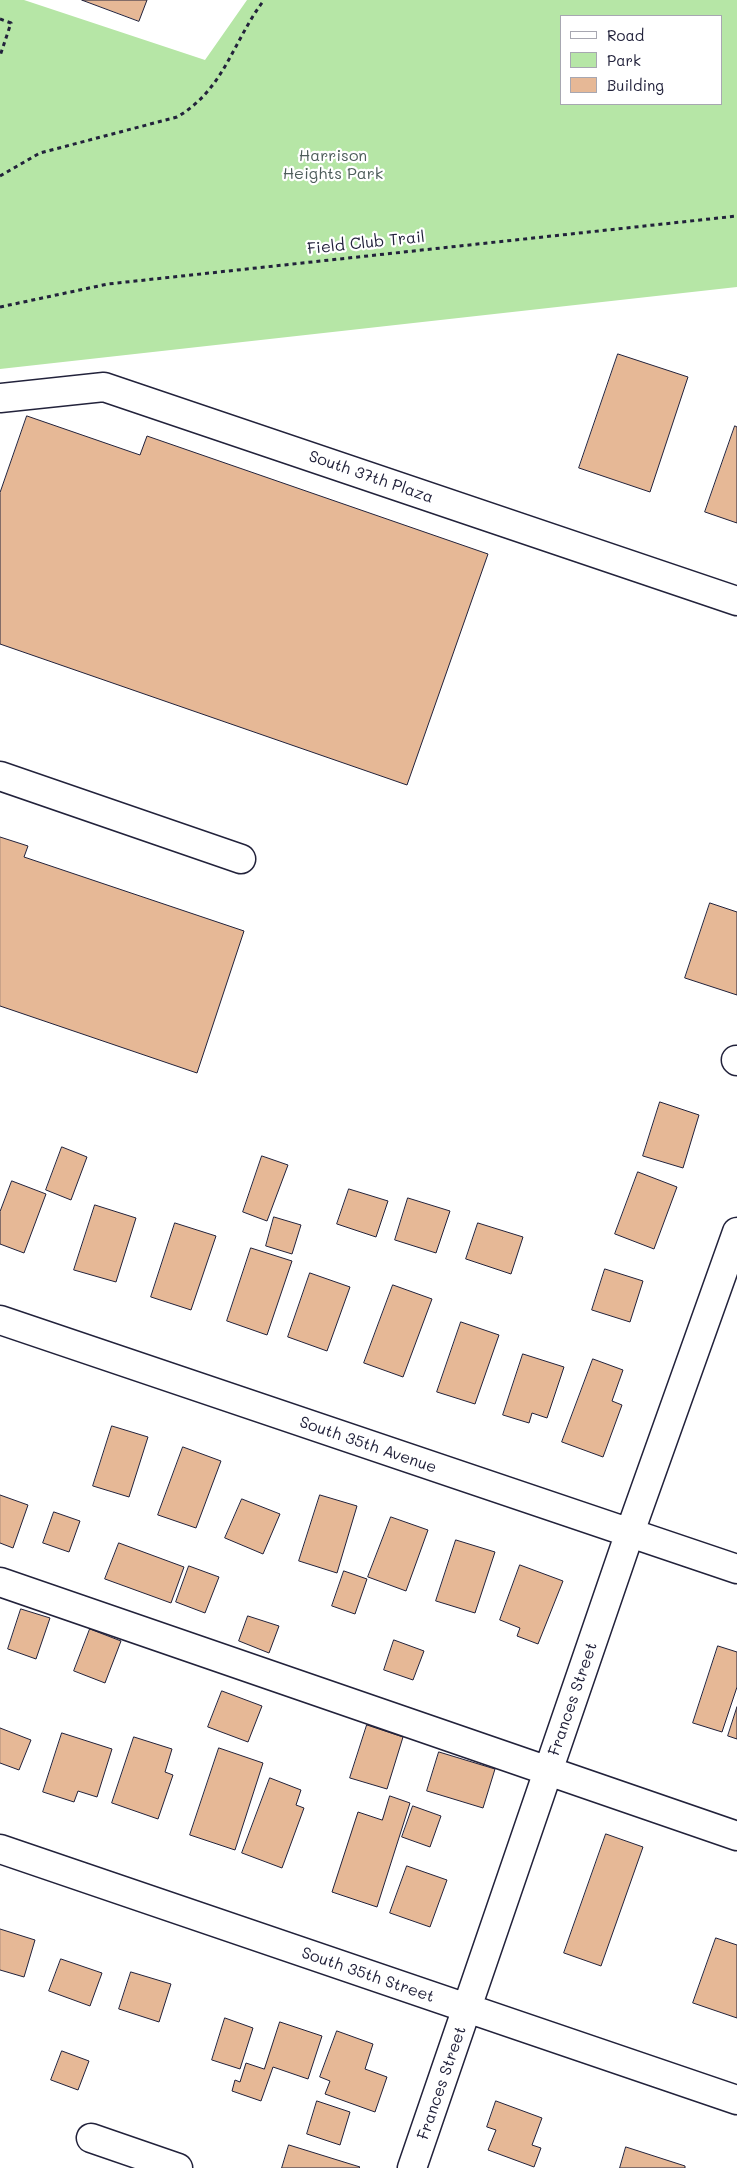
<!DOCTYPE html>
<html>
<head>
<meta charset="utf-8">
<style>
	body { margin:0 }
	#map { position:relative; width:737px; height:2168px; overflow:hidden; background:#fff; font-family:Mali,sans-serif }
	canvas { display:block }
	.legend { position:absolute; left:560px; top:15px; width:162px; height:90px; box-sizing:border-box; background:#fff; border:1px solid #a7a7b1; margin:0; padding:6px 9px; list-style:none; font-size:15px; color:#22223b }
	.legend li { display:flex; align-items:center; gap:10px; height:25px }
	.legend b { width:25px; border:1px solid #a7a7b1 }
</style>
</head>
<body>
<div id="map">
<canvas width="737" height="2168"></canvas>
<ul class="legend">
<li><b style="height:6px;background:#fff"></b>Road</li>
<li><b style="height:14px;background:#b6e6a6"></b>Park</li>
<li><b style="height:14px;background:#e6b896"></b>Building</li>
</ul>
</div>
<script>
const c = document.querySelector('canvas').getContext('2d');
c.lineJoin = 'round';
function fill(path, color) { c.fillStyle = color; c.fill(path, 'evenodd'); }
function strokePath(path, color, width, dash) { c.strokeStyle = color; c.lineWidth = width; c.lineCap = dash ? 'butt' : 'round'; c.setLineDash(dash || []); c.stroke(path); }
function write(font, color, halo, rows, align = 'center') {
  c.font = font + ' Mali,sans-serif'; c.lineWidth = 4.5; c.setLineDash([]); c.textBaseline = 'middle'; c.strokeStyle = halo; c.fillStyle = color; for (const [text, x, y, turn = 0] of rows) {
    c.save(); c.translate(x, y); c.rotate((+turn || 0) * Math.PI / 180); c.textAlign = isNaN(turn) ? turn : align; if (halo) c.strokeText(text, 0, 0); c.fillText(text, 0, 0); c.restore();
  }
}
fill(new Path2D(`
	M0 0H24L205 60 247 0H737V287L0 369ZM561 16H721V104H561Z`), '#b6e6a6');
const building = new Path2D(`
	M82 0H147L139 21Z
	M618 354 688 377 650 492 579 468Z
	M27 416 140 455 147 436 488 554 407 785 0 644V493Z
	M735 426 737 427V523L705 512Z
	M0 837 28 846 24 857 244 931 197 1073 0 1006Z
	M710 903 737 912V995L685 978Z
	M660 1102 699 1115 683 1168 643 1156Z
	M62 1147 87 1157 71 1200 46 1190Z
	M262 1156 288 1165 267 1221 243 1212Z
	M638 1172 677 1187 654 1249 615 1234Z
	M12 1181 46 1194 24 1253 0 1244V1212Z
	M349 1189 388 1201 376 1237 337 1224Z
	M408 1198 450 1211 436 1253 395 1240Z
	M95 1205 136 1218 116 1282 74 1270Z
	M274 1217 301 1225 292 1254 266 1246Z
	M175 1223 216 1236 191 1310 151 1297Z
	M478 1223 523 1237 511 1274 466 1259Z
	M251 1248 292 1261 267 1335 227 1321Z
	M605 1269 643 1281 630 1322 592 1310Z
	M310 1273 350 1287 327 1351 288 1337Z
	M393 1285 432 1299 403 1377 364 1363Z
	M461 1322 499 1335 475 1404 437 1392Z
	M523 1354 564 1367 547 1418 532 1413 529 1423 503 1415Z
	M593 1359 623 1370 612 1401 622 1405 603 1457 562 1442Z
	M112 1426 148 1437 129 1497 93 1486Z
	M183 1447 221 1461 196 1528 158 1515Z
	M0 1495 28 1505 13 1548 0 1543Z
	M320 1495 357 1506 337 1573 299 1561Z
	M242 1499 280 1514 263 1554 225 1538Z
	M54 1512 80 1521 69 1552 43 1543Z
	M391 1517 428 1530 406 1591 368 1577Z
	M456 1540 495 1552 475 1613 436 1601Z
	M119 1543 184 1567 171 1603 105 1579Z
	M520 1565 563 1581 538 1644 517 1636 520 1628 500 1620Z
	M189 1566 219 1577 205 1613 176 1602Z
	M344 1571 367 1579 355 1614 332 1606Z
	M21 1609 50 1618 36 1659 8 1649Z
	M248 1616 279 1626 269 1653 239 1641Z
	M90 1629 121 1641 105 1683 74 1671Z
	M394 1640 424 1651 413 1680 384 1670Z
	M718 1646 737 1652V1687L722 1732 693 1723Z
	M222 1691 262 1706 248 1742 208 1727Z
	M737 1707V1739L728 1736Z
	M367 1725 403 1737 387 1789 350 1778Z
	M0 1728 31 1740 19 1770 0 1763Z
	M62 1733 112 1749 97 1797 78 1791 74 1802 43 1792Z
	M134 1737 172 1749 165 1772 173 1775 158 1819 112 1803Z
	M219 1748 263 1763 235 1850 190 1835Z
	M439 1752 495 1769 483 1808 427 1791Z
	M270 1778 301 1790 296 1805 304 1808 282 1868 242 1853Z
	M390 1796 410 1803 377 1907 332 1892 358 1812 382 1820Z
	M413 1806 441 1816 430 1847 402 1837Z
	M606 1834 643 1847 601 1966 564 1953Z
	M407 1866 447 1880 430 1927 390 1913Z
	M0 1929 35 1940 24 1977 0 1970Z
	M716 1938 737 1945V2018L693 2003Z
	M61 1959 102 1973 90 2006 49 1991Z
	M131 1972 171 1984 159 2022 119 2009Z
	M225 2018 253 2028 240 2069 212 2060Z
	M280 2022 322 2036 308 2079 273 2067 261 2101 232 2091 235 2080 240 2082 246 2063 264 2069Z
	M337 2031 373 2044 365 2069 387 2077 375 2112 325 2094 330 2081 320 2077Z
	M62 2051 89 2061 78 2090 51 2080Z
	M317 2101 350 2112 340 2145 307 2134Z
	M496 2101 542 2118 532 2145 541 2148 534 2167 488 2150 496 2130 487 2127Z
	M289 2145 360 2167 359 2168H282Z
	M626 2147 685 2166V2168H620Z`);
fill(building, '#e6b896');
strokePath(building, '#22223b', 1);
const minor = new Path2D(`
	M0 398 104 387 737 601
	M0 776 241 859
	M736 1060 737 1061
	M0 1320 737 1569
	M0 1582 737 1836
	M0 1849 737 2100
	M91 2138 178 2168
	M412 2168 629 1535 737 1232`);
strokePath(minor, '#22223b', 31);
strokePath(new Path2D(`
	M0 19 11 23 0 56
	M0 176 40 153 177 117C224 90 233 41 264 0
	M0 307 108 284 737 216`), '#22223b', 3, [4, 4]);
strokePath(minor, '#fff', 28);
write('16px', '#4e5d5b', '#fff', [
	["Harrison",333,156],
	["Heights Park",333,174]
]);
write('16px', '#22223b', '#fff', [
	["Field Club Trail",366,243,-6],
	["South 37th Plaza",371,477,19],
	["South 35th Avenue",368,1445,19],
	["Frances Street",573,1699,-71],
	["South 35th Street",368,1975,19],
	["Frances Street",442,2083,-71]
]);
</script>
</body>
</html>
